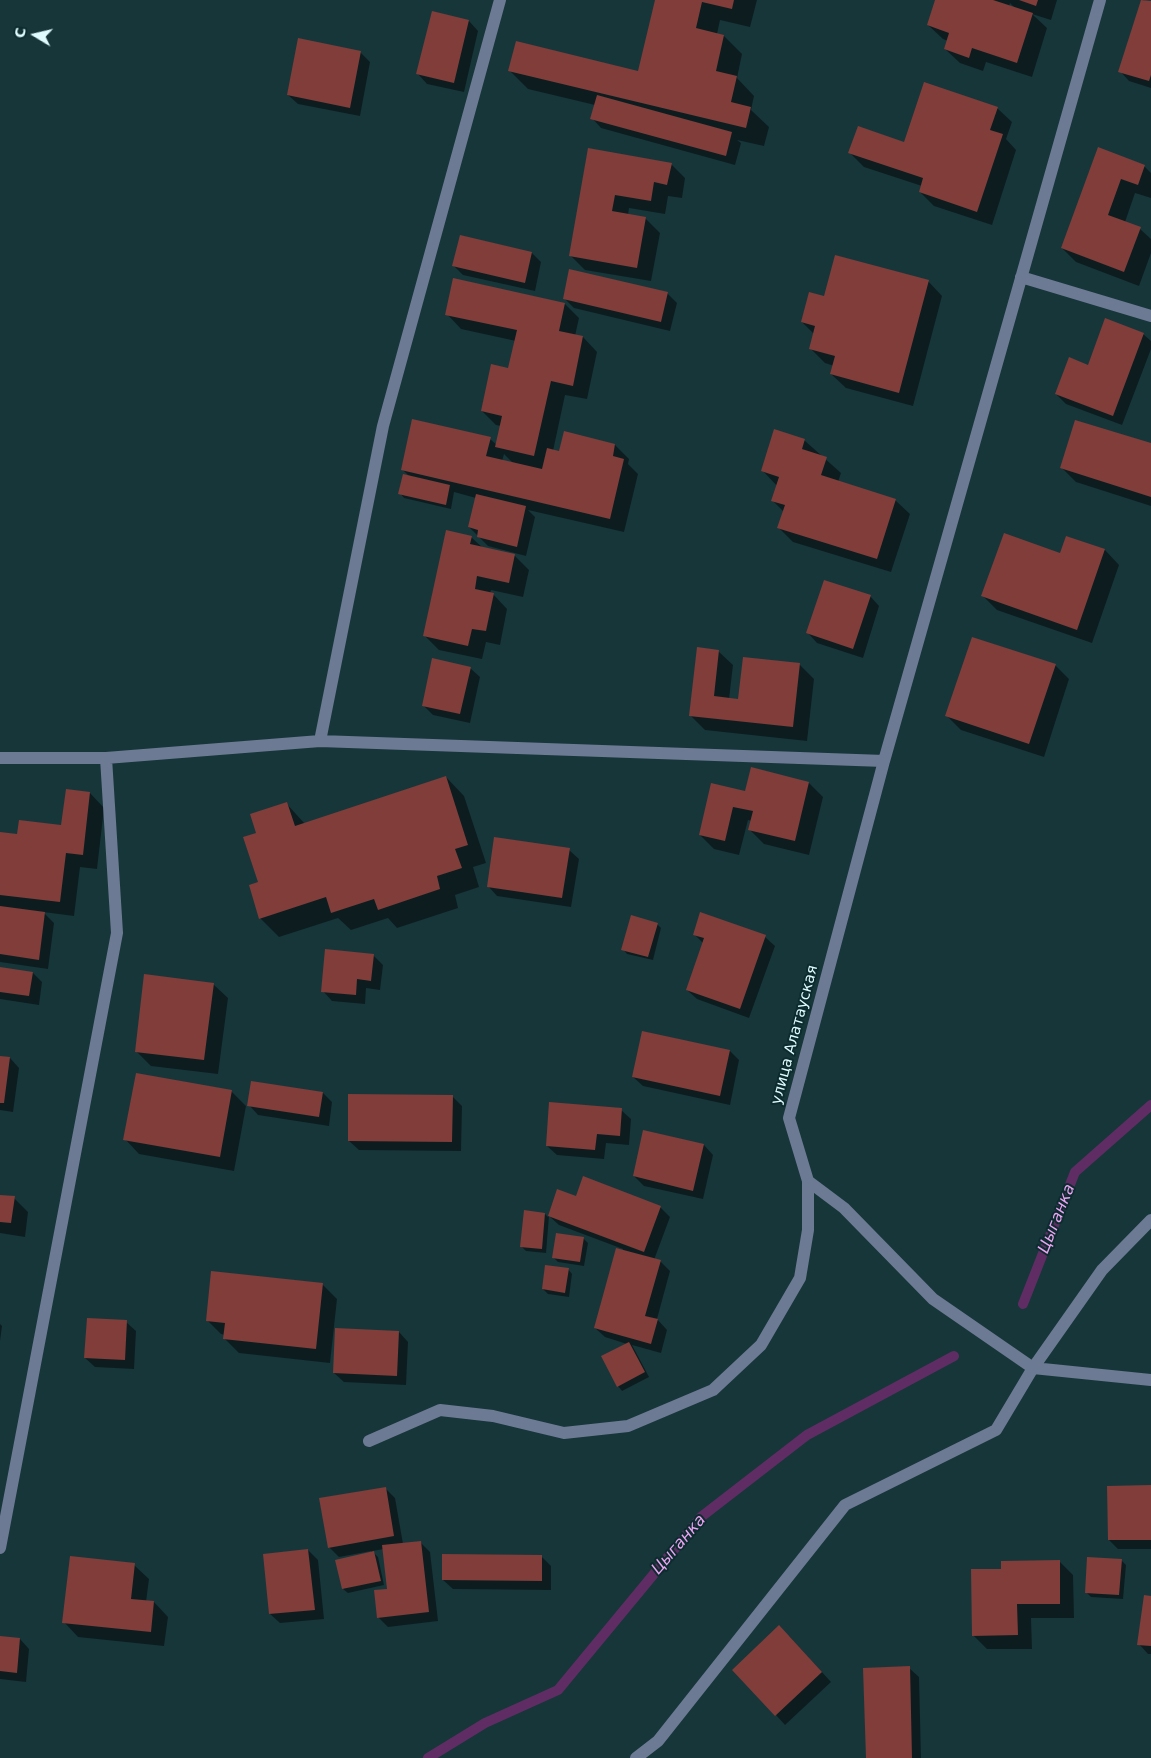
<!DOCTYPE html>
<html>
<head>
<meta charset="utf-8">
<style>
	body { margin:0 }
	#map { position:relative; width:1151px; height:1758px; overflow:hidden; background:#17363a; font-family:"DejaVu Sans",sans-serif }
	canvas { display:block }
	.north { position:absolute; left:10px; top:10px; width:50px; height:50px; -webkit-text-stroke:4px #0c2c2f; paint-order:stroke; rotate:279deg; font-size:14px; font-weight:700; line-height:20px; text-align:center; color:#e0fbfe }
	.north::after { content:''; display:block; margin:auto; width:18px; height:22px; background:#e0fbfe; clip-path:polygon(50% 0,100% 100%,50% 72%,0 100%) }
</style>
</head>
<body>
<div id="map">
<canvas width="1151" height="1758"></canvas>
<div class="north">С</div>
</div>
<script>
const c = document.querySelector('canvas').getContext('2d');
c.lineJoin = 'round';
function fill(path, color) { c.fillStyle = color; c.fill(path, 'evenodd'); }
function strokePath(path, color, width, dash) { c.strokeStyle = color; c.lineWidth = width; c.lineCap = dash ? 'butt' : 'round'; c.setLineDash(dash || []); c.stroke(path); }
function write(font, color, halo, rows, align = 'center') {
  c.font = font + ' "DejaVu Sans",sans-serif'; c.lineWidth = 4; c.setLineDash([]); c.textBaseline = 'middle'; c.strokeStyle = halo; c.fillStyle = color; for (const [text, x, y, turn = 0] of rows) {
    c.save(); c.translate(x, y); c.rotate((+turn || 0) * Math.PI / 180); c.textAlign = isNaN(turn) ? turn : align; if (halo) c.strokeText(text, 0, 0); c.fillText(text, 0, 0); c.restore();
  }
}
fill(new Path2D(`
	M656 0H757L750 27 720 20 717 34 724 36 742 54 737 78 754 96 751 110 769 127 764 146 737 140 741 143 735 165 601 128 592 118 595 105 528 89 510 71 639 72Z
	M936 0H1057L1051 20 1032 14 1047 28 1032 77 986 62 983 71 960 63 945 49 948 41 943 39 928 25ZM1010 3 1016 9 1009 7Z
	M1142 0 1151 3V88L1129 81 1120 71Z
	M433 13 469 21 478 31 464 92 427 84 418 74Z
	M360 52 370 62 360 116 298 104 288 95Z
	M997 108 1012 122 1006 139 1016 150 992 225 934 206 920 192 922 186 864 167 850 153 905 143Z
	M589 149 671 164 685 178 682 198 668 196 665 214 629 208 628 215 645 218 660 233 651 281 585 270 570 255Z
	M1099 149 1144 166 1151 173V198L1135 193 1125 222 1140 229 1151 239V253L1139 286 1076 262 1062 248Z
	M461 237 532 253 541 262 535 291 463 275 454 266Z
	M454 280 565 304 579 318 575 336 583 337 597 352 587 399 565 395 553 451 560 453 615 445 629 459 628 464 638 474 624 532 528 510 535 517 526 556 488 546 469 527 476 498 454 492 451 509 404 498 400 493 410 477 402 469 490 439 497 445 501 426 496 425 482 411 509 369 516 341 461 329 447 314ZM504 454 514 464 502 461Z
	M928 281 942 296 913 406 846 388 831 374 834 366 825 363 811 349 814 334 802 322 825 297Z
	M667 293 677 303 670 331 574 308 564 298Z
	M1143 334 1151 341V349L1122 425 1066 404 1056 394 1089 366Z
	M804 440 841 473 838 482 895 500 910 514 891 572 793 542 778 527 784 512 773 501 777 486 763 471Z
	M1151 445V506L1076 482 1062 468Z
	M471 537 483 548 515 556 529 570 523 597 491 590 490 594H493L507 609 500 645 486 642 482 659 439 650 425 636Z
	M1067 537 1105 550 1119 565 1092 643 997 610 983 596 1061 555Z
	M870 596 879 606 863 658 817 643 808 633Z
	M718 651 733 665 729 699 739 700 799 664 814 679 807 741 705 730 691 716Z
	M1055 665 1069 679 1044 757 961 730 947 716Z
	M470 668 480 677 470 723 433 715 423 705Z
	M752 769 809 783 823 797 809 855 764 844 750 830 752 821 748 820 739 855 714 849 700 835 746 793Z
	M446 777 464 796 486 863 473 867 479 887 455 895 458 908 397 928 388 918 351 930 338 918 279 937 260 918 258 833 286 803 305 824Z
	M67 791 90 793 104 808 97 869 80 867 74 916 43 912 54 923 48 969 0 962V833L18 836 62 826Z
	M569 850 579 859 571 907 497 896 488 886Z
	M657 924 661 928 653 960 627 954 623 949Z
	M694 934 765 937 775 946 749 1018 697 999 687 990 704 944Z
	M373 955 383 965 380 990 366 988 365 1004 332 1001 323 991Z
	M0 968 33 973 42 982 39 1005 0 999Z
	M213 984 228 998 218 1074 151 1066 136 1051Z
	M730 1051 739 1060 730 1105 643 1086 633 1077Z
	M0 1057 10 1058 19 1068 13 1112 0 1110Z
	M231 1091 246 1106 234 1171 139 1154 125 1139Z
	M323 1093 332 1102 329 1126 258 1115 249 1105Z
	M452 1096 462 1106 461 1151 359 1150 349 1141Z
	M621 1110 631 1119 629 1145 606 1143 604 1159 557 1155 547 1146Z
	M704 1145 713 1155 703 1199 644 1186 634 1176Z
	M558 1191 576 1197 660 1207 670 1217 654 1260 660 1261 670 1271 657 1319 667 1330 661 1353 632 1345 649 1377 622 1391 618 1386 627 1344 605 1337 595 1328 623 1249 559 1225 549 1216 546 1253 526 1251 521 1246 545 1214 548 1217Z
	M0 1196 14 1198 28 1212 25 1237 0 1233Z
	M583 1238 588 1243 584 1266 558 1262 553 1257Z
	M568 1269 572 1274 569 1297 548 1294 543 1289Z
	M322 1284 337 1299 330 1363 239 1353 225 1339V1335L221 1334 207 1320Z
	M126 1322 136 1331 134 1369 95 1367 85 1358Z
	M0 1324 2 1326 0 1341Z
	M399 1332 408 1342 406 1385 344 1382 334 1373Z
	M1151 1487V1549H1118L1109 1540Z
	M386 1489 395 1498 403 1544 420 1542 430 1552 438 1621 388 1627 378 1617 389 1590 384 1549 372 1551 378 1557 384 1585 348 1593 343 1589 372 1553 371 1551 339 1557 329 1547Z
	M308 1550 318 1560 324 1619 280 1623 270 1614Z
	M541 1556 551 1566V1590L453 1589 443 1580Z
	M1121 1560 1126 1565 1123 1599 1091 1597 1087 1593Z
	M1059 1561 1073 1575 1074 1618H1031L1032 1649H987L973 1635 1003 1570Z
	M134 1565 149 1579 146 1602H154L168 1617 164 1646 78 1637 64 1622Z
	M1151 1597V1654H1148L1139 1644Z
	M789 1636 831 1682 785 1725 776 1715Z
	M0 1638 20 1639 29 1649 26 1682 0 1679Z
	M909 1668 919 1677 921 1758H867Z`), '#0007');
strokePath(new Path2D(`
	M1023 1304 1075 1172 1151 1105
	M428 1758 485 1723 558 1690 701 1517 807 1435 954 1356`), '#5f2d63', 10);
fill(new Path2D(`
	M655 0H734L732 9 702 2 696 28 724 35 716 71 737 76 731 102 751 107 746 128 508 71 516 41 638 71Z
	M935 0H993L1033 13 1017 63 972 48 969 58 944 49 949 33 927 25Z
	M1019 0H1038L1036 6Z
	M1141 0 1151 1V75L1149 81 1118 72Z
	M432 11 469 20 454 83 416 74Z
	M298 38 361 51 350 108 287 95Z
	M924 82 998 107 990 130 1003 134 977 212 919 192 923 178 848 153 858 126 904 142Z
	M597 95 732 132 726 156 590 119Z
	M1098 147 1145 165 1138 185 1121 179 1108 215 1141 227 1124 272 1061 248Z
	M588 148 672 163 667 185 654 182 651 201 615 195 612 211 646 217 637 268 569 256Z
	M460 235 532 252 525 283 452 266Z
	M835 255 929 280 899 393 830 374 835 356 809 349 815 326 801 322 809 292 824 296Z
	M569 269 668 292 661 322 563 299Z
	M453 278 565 303 559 331 583 336 573 386 551 381 534 456 495 447 502 416 481 411 491 364 508 368 517 330 445 315Z
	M1105 318 1144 333 1113 416 1055 394 1069 357 1088 365Z
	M412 419 491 437 486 456 542 469 547 448 559 451 564 431 615 444 613 456 624 459 610 519 401 470Z
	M1075 420 1151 443V497L1060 468Z
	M774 429 805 439 802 449 827 457 821 475 896 499 877 559 777 528 785 505 771 501 779 477 761 471Z
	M403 474 450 485 446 505 398 494Z
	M476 494 526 506 517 547 477 537 478 530 468 527Z
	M446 530 472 536 470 544 515 554 509 583 477 576 475 589 494 593 486 631 472 629 468 646 423 636Z
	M1004 533 1060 553 1066 536 1105 549 1077 630 981 596Z
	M824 580 871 595 853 649 806 633Z
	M972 637 1056 664 1029 744 945 716Z
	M697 647 719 650 714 696 738 699 743 657 800 663 793 727 689 716Z
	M432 658 471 667 460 714 422 706Z
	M751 767 809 782 795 841 748 830 753 811 733 807 725 841 699 835 711 783 745 791Z
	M446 776 468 845 455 849 462 868 437 876 440 889 378 910 374 899 331 913 326 897 259 919 249 885 258 882 243 837 256 833 250 814 287 802 295 826Z
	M66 789 90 792 83 855 66 853 60 902 0 895V832L17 834 19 820 61 825Z
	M494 837 570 848 562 898 487 887Z
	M0 906 45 912 39 960 0 954Z
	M700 912 766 935 740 1009 686 990 704 938 693 935Z
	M631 915 658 923 648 957 621 950Z
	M325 949 374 954 371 981 357 979 356 995 321 992Z
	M0 967 33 972 29 996 0 992Z
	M144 974 214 983 204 1060 135 1052Z
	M642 1031 730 1050 720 1096 632 1077Z
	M0 1056 10 1057 4 1103H0Z
	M136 1073 232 1090 220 1157 123 1140Z
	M251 1081 323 1092 319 1117 247 1106Z
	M348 1094 453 1095 452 1142 348 1141Z
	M549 1102 622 1108 620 1136 597 1134 595 1150 546 1146Z
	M643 1130 704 1144 693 1191 633 1176Z
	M583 1176 661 1206 644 1252 548 1216 557 1189 576 1196Z
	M0 1195 15 1196 11 1223 0 1222Z
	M524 1210 545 1213 542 1249 520 1247Z
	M556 1233 584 1237 580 1262 552 1258Z
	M616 1248 661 1260 645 1316 658 1319 651 1344 594 1328Z
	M545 1265 569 1268 565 1293 542 1289Z
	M211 1271 323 1283 316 1349 223 1339 225 1323 206 1321Z
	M87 1318 127 1320 125 1360 84 1358Z
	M335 1328 399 1331 397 1376 333 1373Z
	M629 1342 645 1372 617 1387 601 1356Z
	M1151 1485V1540H1108L1107 1486Z
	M386 1487 394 1536 328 1548 319 1498Z
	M421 1541 429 1612 377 1618 374 1590 387 1589 382 1545Z
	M308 1549 315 1610 269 1614 263 1554Z
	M374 1551 381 1581 342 1589 335 1560Z
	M442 1554 542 1555V1581L442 1580Z
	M70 1556 135 1563 131 1599 154 1601 151 1632 62 1623Z
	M1087 1557 1122 1559 1119 1595 1085 1593Z
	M1060 1560V1604H1017L1018 1635 972 1636 971 1569H1001V1561Z
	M1144 1595 1151 1596V1646L1137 1645Z
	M779 1625 822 1672 775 1716 732 1670Z
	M0 1636 20 1638 17 1673 0 1671Z
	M910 1666 912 1758H866L863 1668Z`), '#803d39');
strokePath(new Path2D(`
	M1021 277 1151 316
	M320 741 383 426 500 0
	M0 758H106L320 741 884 761 789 1118 808 1181 844 1208 933 1299 1033 1368 1151 1380
	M884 761 1100 0
	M369 1441 440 1410 493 1416 564 1433 628 1426 713 1390 761 1345 800 1278 808 1230V1181
	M0 1548 117 933 106 758
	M636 1758 658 1741 845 1505 996 1430 1033 1368 1102 1270 1151 1220`), '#6d7a94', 12);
write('15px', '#e0fbfe', '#0c2c2f', [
	["улица Алатауская",795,1035,-75]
]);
write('italic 16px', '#eea3f4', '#0c2c2f', [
	["Цыганка",1057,1219,-68],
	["Цыганка",679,1545,-49]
]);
</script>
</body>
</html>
